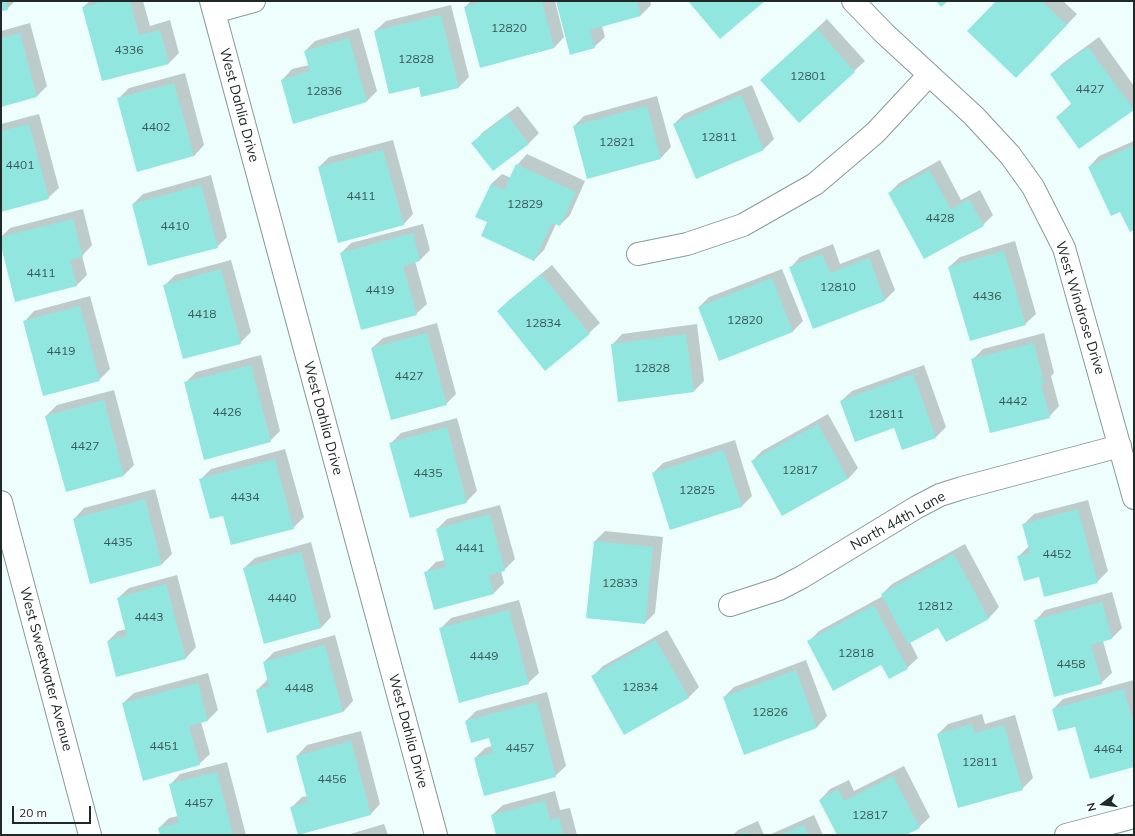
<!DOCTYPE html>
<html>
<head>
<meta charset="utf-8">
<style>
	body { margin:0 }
	#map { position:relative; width:1135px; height:836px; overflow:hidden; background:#edfefd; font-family:Mulish,sans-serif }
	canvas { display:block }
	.frame { position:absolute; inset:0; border:2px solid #202828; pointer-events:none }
	.north { position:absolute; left:1083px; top:784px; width:40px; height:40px; -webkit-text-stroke:3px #fff; paint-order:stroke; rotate:255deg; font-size:11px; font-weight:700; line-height:16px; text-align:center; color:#202828 }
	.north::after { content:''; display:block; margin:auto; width:14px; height:18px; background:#202828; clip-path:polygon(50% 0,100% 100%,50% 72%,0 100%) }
	.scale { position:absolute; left:12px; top:806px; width:79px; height:18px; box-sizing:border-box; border:2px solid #202828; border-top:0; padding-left:5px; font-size:12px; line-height:14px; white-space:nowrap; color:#202828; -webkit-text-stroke:3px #fff; paint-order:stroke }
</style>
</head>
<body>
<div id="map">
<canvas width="1135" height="836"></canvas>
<div class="frame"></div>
<div class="north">N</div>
<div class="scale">20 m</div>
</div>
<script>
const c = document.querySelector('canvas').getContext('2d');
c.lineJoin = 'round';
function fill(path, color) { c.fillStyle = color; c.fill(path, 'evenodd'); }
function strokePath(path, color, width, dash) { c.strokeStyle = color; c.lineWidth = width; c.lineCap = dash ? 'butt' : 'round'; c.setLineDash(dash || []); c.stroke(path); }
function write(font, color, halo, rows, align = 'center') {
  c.font = font + ' Mulish,sans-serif'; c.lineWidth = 3; c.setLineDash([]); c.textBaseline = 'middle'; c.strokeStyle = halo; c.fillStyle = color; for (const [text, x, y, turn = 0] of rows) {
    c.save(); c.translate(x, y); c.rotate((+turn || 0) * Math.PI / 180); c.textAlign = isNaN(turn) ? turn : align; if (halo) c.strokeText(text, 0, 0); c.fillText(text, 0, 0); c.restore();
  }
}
fill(new Path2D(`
	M1 1H15L7 9 1 10Z
	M90 1H143L150 26 170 20 179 53 169 63 83 7Z
	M471 1H555L564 37 554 48 481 67 465 7Z
	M557 1H650L651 5 641 15 602 26 605 37 594 47Z
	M998 1H1063L1077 14 1027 67Z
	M451 5 469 77 459 87 375 31 386 21Z
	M827 19 865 61 799 122 772 70Z
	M30 23 47 86 37 96 1 106V31Z
	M359 28 377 91 367 101 282 80 292 69 309 65 305 51 315 41Z
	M1099 37 1134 86V108L1057 117 1072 103 1051 74 1062 64Z
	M185 73 204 145 194 156 119 98 129 88Z
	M752 85 774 139 764 149 697 177 674 124 684 114Z
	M657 96 671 147 661 158 588 177 574 126 584 116Z
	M518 106 539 133 528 144 473 143 483 132Z
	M39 114 59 188 48 198 1 211V124Z
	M393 140 413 214 403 225 319 167 329 157Z
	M1134 141V229L1089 167 1099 156Z
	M527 154 585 181 570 215 560 225 556 224 544 250 534 260 489 222 477 216 491 184 502 174 511 178 517 165Z
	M940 160 961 200 980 190 993 215 983 225 889 193 899 183Z
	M211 175 227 237 217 247 133 204 143 194Z
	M83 209 92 245 82 256 87 275 77 285 16 301 1 242V237L10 228Z
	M423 224 430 250 420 260 415 261 427 304 416 314 341 253 351 243Z
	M1015 241 1036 314 1025 324 949 267 960 257Z
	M833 244 840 264 879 249 895 290 885 300 814 328 790 268 800 257Z
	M231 260 251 332 240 343 165 285 175 275Z
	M552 265 600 323 589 333 545 370 498 311 508 301Z
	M782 269 803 321 792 332 699 307 709 297Z
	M90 296 110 369 99 380 24 322 34 311Z
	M437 323 456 394 446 404 372 348 383 338Z
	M697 324 704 381 694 391 612 345 622 334Z
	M1044 333 1054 373 1051 376 1059 406 1049 417 972 360 983 349Z
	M261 355 280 431 270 441 185 383 196 372Z
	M924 365 946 427 936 437 894 427 841 401 852 391Z
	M114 390 134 465 124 475 46 416 57 405Z
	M828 414 858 468 848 479 752 461 762 451Z
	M457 418 477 491 466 502 391 443 401 433Z
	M735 440 752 496 742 506 670 529 653 473 663 463Z
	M285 449 304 517 293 528 201 479 211 469Z
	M155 489 172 554 162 564 91 583 74 519 84 508Z
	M1088 500 1108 571 1097 582 1039 576 1019 556 1029 546 1023 525 1034 514Z
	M500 505 515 559 504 570 501 571 504 583 494 593 425 573 436 562 445 560 437 529 447 519Z
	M605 531 663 537 655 613 645 623 587 618 595 541Z
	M311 542 331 617 321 628 264 643 244 568 255 558Z
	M965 544 999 607 989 618 946 641 939 627 910 642 918 658 907 668 881 664 808 642 819 631 883 596 882 594 892 584Z
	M177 575 196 647 186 658 117 676 108 641 118 631 127 629 118 598 129 588Z
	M1112 592 1122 628 1112 638 1103 641 1112 673 1101 683 1035 621 1045 610Z
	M519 600 539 673 528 683 440 629 451 618Z
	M667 630 699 687 689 697 625 734 592 677 603 666Z
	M335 635 353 701 343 712 257 690 268 679 264 662 274 652Z
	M806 660 827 716 817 727 745 754 724 697 734 687Z
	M208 673 218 710 208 720 201 722 210 754 199 764 123 703 134 693Z
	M1134 680V766L1053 709 1063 699Z
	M547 692 566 766 555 776 475 758 485 748 492 746 490 737 466 721 476 711Z
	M982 714 985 724 1015 715 1033 778 1022 789 938 734 948 724Z
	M361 731 380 804 370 815 291 808 302 797 308 796 297 756 307 745Z
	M227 762 246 835H161L159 828 169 818 178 816 170 785 180 774Z
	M904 766 930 817 919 827 904 835H838L820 800 830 789 849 780 854 791Z
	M555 791 560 810 570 808 577 835H497L492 815 503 805Z
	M814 815 823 835H769Z
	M758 821 764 835H733L738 830Z
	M384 824 388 835H347Z`), '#0003');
fill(new Path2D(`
	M1 1H6L8 10 1 11Z
	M106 1H130L139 35 160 30 169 64 102 81 82 7Z
	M484 1H542L554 48 480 68 464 7Z
	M556 1H637L641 16 590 30 595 48 570 55Z
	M688 1H765L720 39Z
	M936 1H948L941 7Z
	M996 1H1042L1067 25 1016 78 967 31Z
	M441 15 459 88 421 97 419 87 389 94 374 31Z
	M817 29 855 72 799 123 760 80Z
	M20 33 37 97 1 107V38Z
	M349 38 367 102 293 124 281 80 310 71 304 51Z
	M1088 47 1134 110 1079 149 1056 117 1072 105 1050 74Z
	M174 83 194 156 137 172 117 98Z
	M741 95 764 150 696 179 673 124Z
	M647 106 661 159 587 179 573 126Z
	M507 115 529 144 493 171 471 143Z
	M29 124 49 199 1 212V131Z
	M1134 145V230L1130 232 1120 212 1111 216 1088 167Z
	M383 150 404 225 338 243 318 167Z
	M516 164 576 192 560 226 552 223 534 261 481 236 487 222 475 217 491 184 504 190Z
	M929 170 951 209 969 199 984 226 924 259 888 193Z
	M201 185 218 248 148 266 132 204Z
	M73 219 83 257 70 260 77 286 15 302 1 246V237Z
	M413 233 420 261 403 266 417 315 361 330 340 253Z
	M1004 251 1026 325 970 341 948 267Z
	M822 254 830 273 869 258 885 301 813 329 789 267Z
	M221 269 241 344 183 359 163 285Z
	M541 274 590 334 545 371 497 311Z
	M772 278 793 332 719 361 698 307Z
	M80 306 100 381 43 396 23 321Z
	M427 333 447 405 391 420 371 348Z
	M686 334 694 392 618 402 611 344Z
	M1034 343 1044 384 1041 385 1050 418 990 433 971 359Z
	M251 365 271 442 204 460 184 382Z
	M913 374 936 438 902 450 894 428 855 442 840 401Z
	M104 400 124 476 66 492 45 416Z
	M818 424 848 479 782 516 751 461Z
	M447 427 467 503 410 518 389 443Z
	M724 450 742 507 670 530 652 473Z
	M275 459 294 529 231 545 223 516 210 519 199 479Z
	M145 499 162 565 90 584 73 519Z
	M1078 509 1098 583 1044 597 1039 577 1024 581 1017 556 1030 553 1022 524Z
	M490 514 505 571 489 575 494 594 434 610 424 572 446 567 436 529Z
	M594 541 653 547 645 624 586 618Z
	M301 552 321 628 264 644 243 568Z
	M954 554 989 619 946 642 938 628 908 644 881 594Z
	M166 584 186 659 116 677 107 641 127 636 117 598Z
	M1102 602 1112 639 1091 645 1102 684 1054 697 1034 620Z
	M874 605 908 669 889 679 881 665 833 691 807 641Z
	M509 610 529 684 459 703 439 628Z
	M656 640 689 698 624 735 591 676Z
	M325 645 343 712 267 733 256 690 269 686 263 662Z
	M796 670 817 728 744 755 723 697Z
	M198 683 208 721 189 726 200 765 143 781 122 703Z
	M1124 689 1134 726V767L1090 779 1075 727 1058 731 1052 709Z
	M537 702 556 777 484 796 474 758 493 753 489 738 471 743 465 721Z
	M972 724 975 733 1004 725 1023 790 958 808 937 734Z
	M351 741 371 815 298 835 290 807 308 802 296 756Z
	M217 772 233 835H160L158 828 179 823 169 784Z
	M893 776 920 828 906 835H837L819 800 838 789 844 801Z
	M545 801 550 820 559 817 564 835H496L491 815Z
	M804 825 808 835H780Z
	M747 831 749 835H738Z`), '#91e6e0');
const street = new Path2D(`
	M211 1 436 835
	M853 1 885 34 974 116 1010 155 1033 187 1064 248 1134 498
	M214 12 254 1
	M638 254 687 244 743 225 815 184 875 133 929 75
	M730 605 779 589 802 577 917 507 940 495 962 488 1120 446
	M1066 835 1134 817`);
const secondary = new Path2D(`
	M1 502 90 835`);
strokePath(street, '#879b99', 24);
strokePath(secondary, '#879b99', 24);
strokePath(street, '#fff', 22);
strokePath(secondary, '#fff', 22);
write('12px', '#3c5856', null, [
	["12820",509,28],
	["4336",129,50],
	["12828",416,59],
	["12801",808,76],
	["4427",1090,89],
	["12836",324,91],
	["4402",156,127],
	["12811",719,137],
	["12821",617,142],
	["4401",20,165],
	["4411",361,196],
	["12829",525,204],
	["4428",940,218],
	["4410",175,226],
	["4411",41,273],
	["12810",838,287],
	["4419",380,290],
	["4436",987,296],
	["4418",202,314],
	["12820",745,320],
	["12834",543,323],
	["4419",61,351],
	["12828",652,368],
	["4427",409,376],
	["4442",1013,401],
	["4426",227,412],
	["12811",886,414],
	["4427",85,446],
	["12817",800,470],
	["4435",428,473],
	["12825",697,490],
	["4434",245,497],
	["4435",118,542],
	["4441",470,548],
	["4452",1057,554],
	["12833",620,583],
	["4440",282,598],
	["12812",935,606],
	["4443",149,617],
	["12818",856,653],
	["4449",484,656],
	["4458",1071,664],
	["12834",640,687],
	["4448",299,688],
	["12826",770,712],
	["4451",164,746],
	["4457",520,748],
	["4464",1108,749],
	["12811",980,762],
	["4456",332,779],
	["4457",199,803],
	["12817",870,815]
]);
write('14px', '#202828', '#fff', [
	["West Dahlia Drive",239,105,75],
	["West Windrose Drive",1080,308,73],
	["West Dahlia Drive",323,418,75],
	["North 44th Lane",898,521,-29],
	["West Sweetwater Avenue",46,669,75],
	["West Dahlia Drive",408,731,75]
]);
</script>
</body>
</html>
